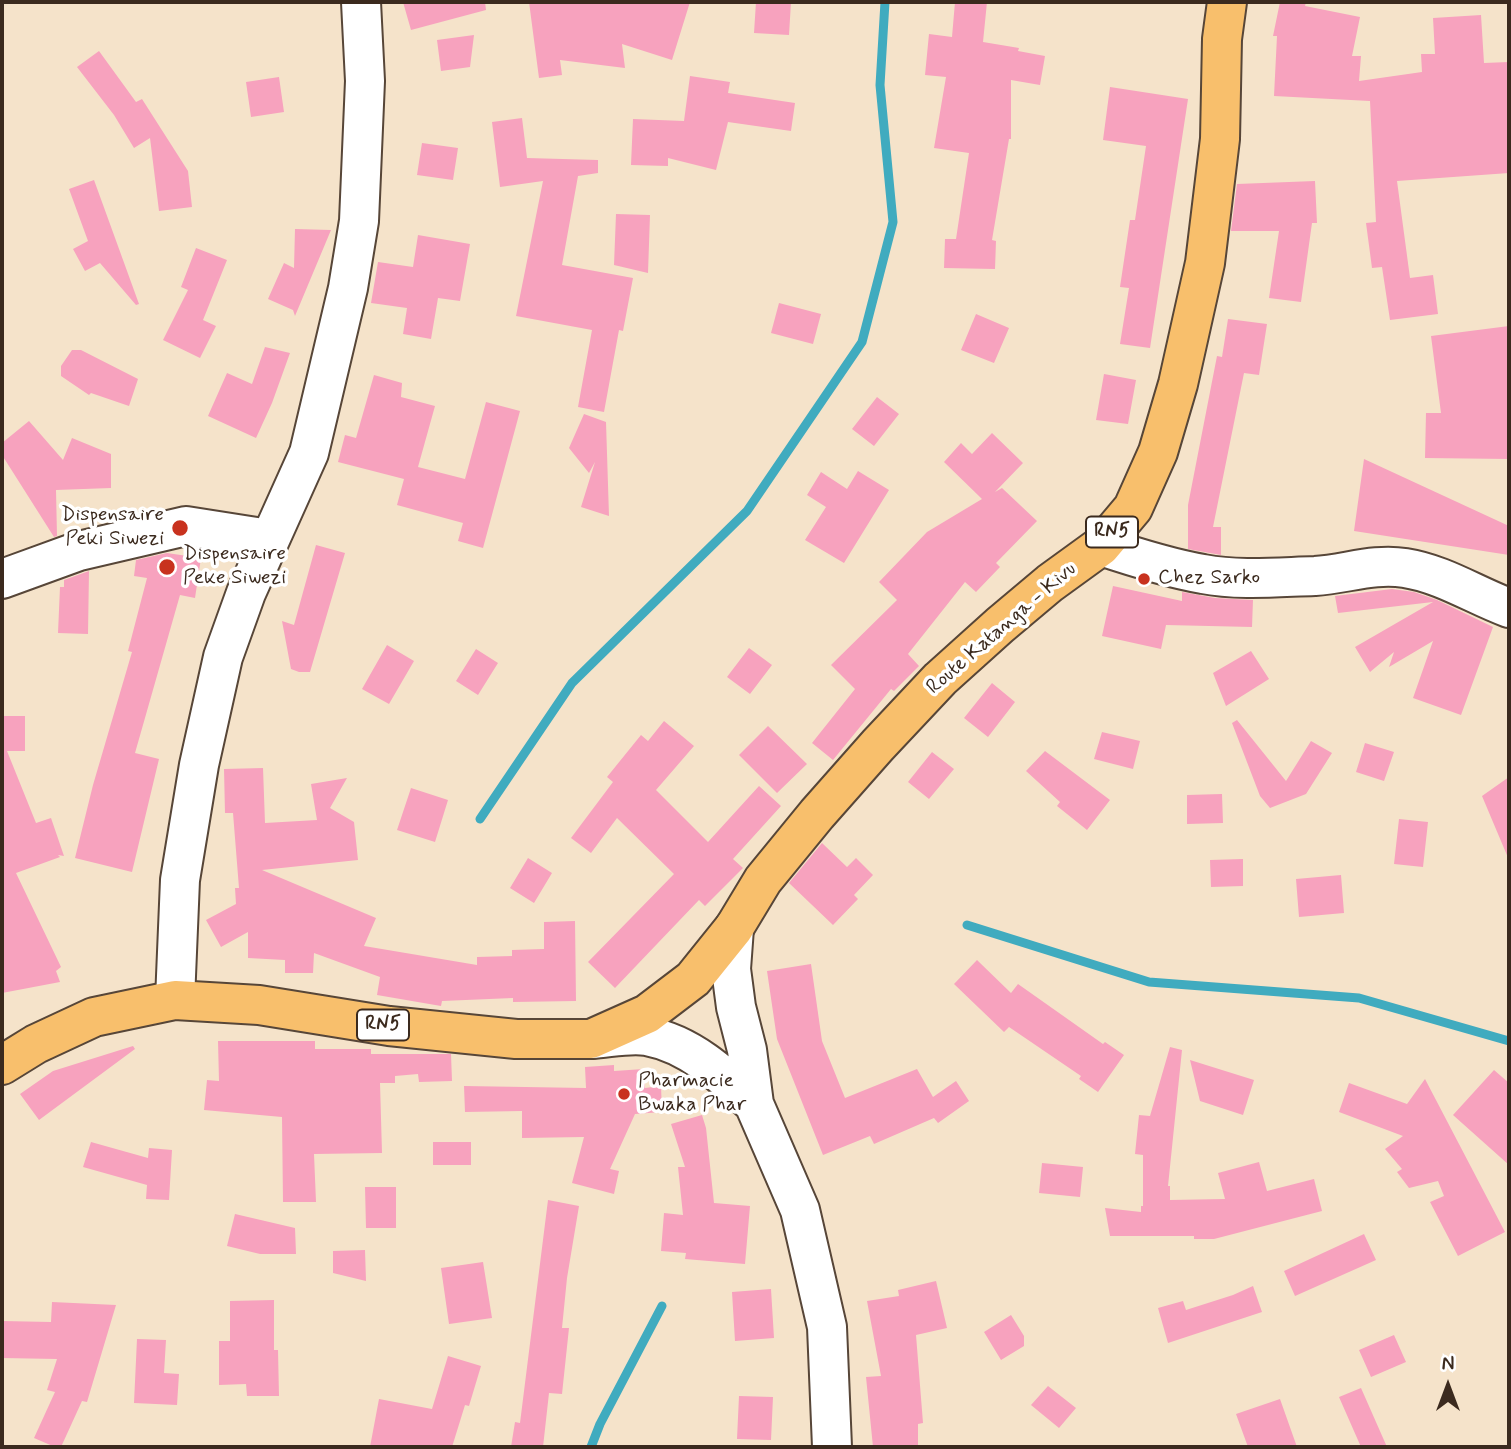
<!DOCTYPE html>
<html>
<head>
<meta charset="utf-8">
<style>
	body { margin:0 }
	#map { position:relative; width:1511px; height:1449px; overflow:hidden; background:#f5e3ca; font-family:Mynerve,sans-serif }
	canvas { display:block }
	.frame { position:absolute; inset:0; border:4px solid #3b2a1e; pointer-events:none }
	.north { position:absolute; left:1413px; top:1351px; width:70px; height:70px; -webkit-text-stroke:5px #fff; paint-order:stroke; rotate:0deg; font-size:19px; font-weight:700; line-height:28px; text-align:center; color:#3b2a1e }
	.north::after { content:''; display:block; margin:auto; width:24px; height:32px; background:#3b2a1e; clip-path:polygon(50% 0,100% 100%,50% 72%,0 100%) }
</style>
</head>
<body>
<div id="map">
<canvas width="1511" height="1449"></canvas>
<div class="frame"></div>
<div class="north">N</div>
</div>
<script>
const c = document.querySelector('canvas').getContext('2d');
c.lineJoin = 'round';
function strokePath(path, color, width, dash) { c.strokeStyle = color; c.lineWidth = width; c.lineCap = dash ? 'butt' : 'round'; c.setLineDash(dash || []); c.stroke(path); }
function fill(path, color) { c.fillStyle = color; c.fill(path, 'evenodd'); }
function write(font, color, halo, rows, align = 'center') {
  c.font = font + ' Mynerve,sans-serif'; c.lineWidth = 7; c.setLineDash([]); c.textBaseline = 'middle'; c.strokeStyle = halo; c.fillStyle = color; for (const [text, x, y, turn = 0] of rows) {
    c.save(); c.translate(x, y); c.rotate((+turn || 0) * Math.PI / 180); c.textAlign = isNaN(turn) ? turn : align; if (halo) c.strokeText(text, 0, 0); c.fillText(text, 0, 0); c.restore();
  }
}
strokePath(new Path2D(`
	M480 819 572 683 747 511 862 342 893 222 880 85 885 2
	M967 925 1149 982 1359 998 1509 1041
	M591 1447 600 1424 662 1306`), '#40abbf', 9);
fill(new Path2D(`
	M403 2H485L486 10 411 30Z
	M529 2H690L672 60 622 44 625 68 560 60 562 75 539 78Z
	M756 2H791L789 35 754 33Z
	M955 2H987L983 42 1019 48 1018 51 1045 56 1040 85 1011 80V139H1009L992 240 996 241 995 269 944 268 945 239H956L969 153 934 148 946 77 925 75 929 34 952 37Z
	M1280 2H1306L1305 6 1360 17 1352 56H1361L1359 81 1422 72 1421 54H1435L1433 18 1481 15 1484 63 1509 62V173L1397 181 1410 278 1433 275 1438 314 1390 320 1382 267 1372 268 1366 223 1376 222 1370 101 1274 96 1277 36H1273Z
	M474 35 470 67 441 71 437 40Z
	M99 51 136 102 142 99 188 171 192 207 159 211 150 138 134 148 114 115 77 67Z
	M690 76 730 82 728 93 795 103 791 131 728 122 716 170 668 158V166L631 165 633 119 684 121Z
	M279 77 284 112 251 117 246 82Z
	M1110 87 1188 99 1150 348 1120 344 1129 288 1120 287 1130 220H1135L1146 146 1103 140Z
	M522 118 527 158 598 160V173L578 176 562 265 633 278 623 331 619 330 604 412 578 407 592 330 516 316 543 181 500 187 492 122Z
	M422 143 458 148 453 180 417 175Z
	M94 180 139 304 136 305 100 263 85 271 73 249 88 241 69 189Z
	M1315 181 1317 223H1312L1301 302 1269 298 1279 231H1231L1237 184Z
	M616 214 650 215 648 273 614 265Z
	M295 229 331 230 295 316 293 310 268 299 284 263 294 268Z
	M418 235 470 244 460 301 438 298 431 339 403 334 407 308 371 303 378 262 413 267Z
	M196 248 227 260 203 320 216 326 200 358 163 340 188 290 181 287Z
	M779 303 821 314 813 344 771 333Z
	M976 314 1009 328 994 363 961 350Z
	M1228 319 1267 324 1259 375 1244 373 1213 527H1221V555L1188 549V505L1217 356 1222 357Z
	M1509 326V459L1425 458 1426 413H1441L1431 336Z
	M265 347 290 353 272 403 256 438 208 416 227 373 252 384Z
	M72 350H81L138 379 129 406 91 393 89 395 61 376V366Z
	M1104 374 1136 380 1128 424 1096 420Z
	M374 375 402 383 401 397 435 406 418 467 465 479 486 402 520 411 483 548 458 541 463 523 397 505 404 479 338 462 345 435 356 438Z
	M877 397 899 414 874 446 852 429Z
	M584 414 606 422 609 516 581 507 595 462 589 473 569 448Z
	M29 421 63 460 72 438 111 454V488L56 490 57 536 54 537 2 455V443Z
	M992 433 1023 463 995 492 1002 488 1037 521 996 563 1000 567 976 592 965 582 908 654 919 666 894 691 891 689 833 760 812 743 855 689 831 665 897 600 879 582 927 532 982 499 944 462 961 443 972 454Z
	M1364 459 1509 526V555L1354 531Z
	M858 471 889 490 844 563 805 540 826 507 807 495 821 472 847 489Z
	M316 545 345 553 310 672H299L291 669 282 621 294 625Z
	M167 553 201 558 195 598 180 595 135 753 159 759 132 872 75 858 93 785 132 652 128 651 147 578 134 576 136 560Z
	M89 571 88 634 58 633 60 587H64V580Z
	M1113 586 1182 601V592L1215 598 1253 600 1252 627 1166 625 1161 649 1102 636Z
	M1392 589 1414 592 1437 600 1493 627 1461 715 1413 698 1433 641 1389 667 1394 652 1370 672 1355 647 1433 602 1338 613 1335 596Z
	M387 645 414 661 389 704 362 689Z
	M749 648 772 665 750 694 727 677Z
	M476 649 498 663 478 695 456 681Z
	M1251 651 1269 679 1226 706 1213 673Z
	M992 683 1015 702 988 737 964 718Z
	M2 716H25V751H7L36 823 51 818 64 856 58 855 60 857 16 873 61 967 56 971 60 982 2 993Z
	M1237 720 1286 781 1311 741 1332 753 1306 794 1270 808 1260 796 1232 723Z
	M664 721 694 746 656 790 708 842 759 786 781 806 733 859 743 868 705 906 699 900 615 988 588 962 674 874 617 818 591 853 571 838 613 782 607 777 641 735 648 741Z
	M768 726 807 764 777 793 739 755Z
	M1102 732 1140 741 1133 769 1094 759Z
	M1365 743 1394 752 1384 781 1356 772Z
	M1045 751 1110 800 1087 830 1057 806 1060 802 1026 771Z
	M932 752 954 769 929 799 908 782Z
	M263 768 265 823 317 820 311 784 347 778 330 808 354 822 358 860 262 870 376 918 364 946 477 965V957L512 956V950L544 949V922L575 921 576 1001 513 1002V998L442 1001 441 1006 377 995 380 977 314 953 313 973H285V960L248 958V932L221 947 206 920 236 904 235 888H239L233 813H225L224 769Z
	M1509 777V860L1482 796Z
	M411 788 448 800 435 842 397 830Z
	M1222 794 1223 823 1187 824V795Z
	M1399 819 1428 822 1423 867 1394 864Z
	M822 843 847 867 856 858 873 875 854 895 858 899 833 925 789 883Z
	M528 858 552 873 534 903 510 888Z
	M1243 859V886L1211 887 1210 860Z
	M1341 875 1344 913 1299 917 1296 879Z
	M977 960 1011 993 1018 984 1103 1044 1105 1042 1124 1055 1098 1092 1079 1079 1081 1076 1009 1027 1004 1032 954 984Z
	M811 964 822 1041 845 1098 917 1069 933 1097 956 1081 969 1101 938 1123 934 1118 874 1144 870 1136 823 1155 777 1039 767 971Z
	M218 1041H315V1049H371V1054H451L452 1081 419 1082 418 1074 395 1076V1083H380L382 1153 314 1154 316 1202H283L282 1117 204 1110 207 1080 219 1081Z
	M133 1046 135 1049 39 1120 20 1094 53 1071Z
	M1170 1047 1182 1050 1168 1186H1170V1200L1225 1199 1218 1173 1259 1162 1267 1191 1314 1179 1322 1211 1214 1239H1194V1236H1110L1105 1208 1141 1212V1206H1143V1155L1135 1154 1139 1115 1150 1116Z
	M1190 1060 1254 1080 1243 1115 1200 1101Z
	M614 1065V1071L644 1069 645 1088 661 1086 662 1112 635 1114 610 1169 619 1171 614 1194 572 1183 584 1137 522 1138V1111L465 1112 464 1086 586 1088 585 1067Z
	M1494 1070 1509 1083V1165L1453 1115Z
	M1425 1079 1505 1232 1458 1256 1430 1202 1444 1196 1438 1181 1409 1188 1397 1172 1402 1169 1385 1149 1403 1136 1339 1112 1349 1083 1407 1104Z
	M702 1115 706 1128 714 1203 750 1206 745 1264 685 1259 686 1253 661 1251 664 1213 683 1215 678 1167H685L671 1124Z
	M91 1142 148 1158 149 1148 172 1150 169 1200 146 1199 147 1185 83 1167Z
	M433 1142H471V1165H433Z
	M1042 1163 1083 1167 1080 1197 1039 1193Z
	M365 1187H396V1228H366Z
	M548 1200 579 1206 567 1278 562 1328H569L562 1394 549 1393 543 1447H511L515 1422 520 1423Z
	M235 1214 295 1228 296 1254H260L227 1246Z
	M1364 1234 1376 1260 1295 1296 1284 1271Z
	M365 1250 366 1281 333 1273V1251Z
	M483 1262 492 1318 449 1324 441 1268Z
	M936 1281 947 1328 916 1335 923 1423 918 1424V1447H873L866 1377 881 1376 867 1301 899 1296 898 1290Z
	M1253 1286 1262 1312 1168 1343 1158 1308 1183 1301 1186 1310 1233 1295Z
	M771 1289 774 1338 735 1341 732 1292Z
	M274 1300V1350H278L279 1396H247L246 1384 219 1385V1341H230V1301Z
	M52 1302 116 1305 87 1402 82 1401 61 1447H55L34 1438 55 1392 47 1390 57 1359 2 1358V1321L51 1322Z
	M1011 1315 1024 1336V1346L1001 1360 984 1332Z
	M1394 1335 1406 1362 1371 1377 1359 1350Z
	M137 1339 166 1340 164 1373 179 1374 177 1405 134 1403Z
	M448 1356 481 1366 469 1406 465 1405 452 1447H370L379 1399 432 1409Z
	M1048 1386 1076 1408 1059 1428 1031 1405Z
	M1361 1388 1387 1447H1361L1339 1397Z
	M739 1396 773 1397 771 1440 737 1439Z
	M1280 1399 1297 1447H1248L1236 1414Z`), '#f7a2be');
const minor = new Path2D(`
	M1101 546C1134 557 1168 568 1203 574 1239 581 1279 577 1315 576 1346 574 1374 563 1405 568 1443 574 1474 595 1509 608
	M2 579 79 551 186 526 269 539
	M734 928 731 969 736 1007 747 1050 754 1104 800 1210 827 1327 832 1447
	M175 1000 180 880 199 765 223 657 246 593 309 453 348 288 359 221 365 81 361 2
	M592 1039C609 1038 630 1033 647 1036 690 1044 723 1075 754 1104`);
const highway = new Path2D(`
	M2 1065 36 1044 94 1017 175 1000 259 1005 389 1026 516 1039H591L647 1014 693 979 734 928 763 880 817 814 878 745 940 679 1000 625 1050 583 1101 546 1133 508 1158 452 1178 384 1205 263 1220 139 1222 39 1227 2`);
strokePath(minor, '#574638', 42);
strokePath(highway, '#574638', 42);
strokePath(minor, '#fff', 38);
strokePath(highway, '#f8bf6c', 38);
for (const [x, y, r, color] of [
	[180,528,9,"#c8321e"],
	[167,567,9,"#c8321e"],
	[1144,579,7,"#c8321e"],
	[624,1094,7,"#c8321e"]
]) { const dot = new Path2D(); dot.arc(x, y, r, 0, 2 * Math.PI); c.fillStyle = color; c.fill(dot); strokePath(dot, '#fff', 2.5); }
for (const [x, y, w] of [
	[1112,532,52],
	[383,1025,52]
]) { const box = new Path2D(); box.roundRect(x - w / 2, y - 15.5, w, 31, 5); c.fillStyle = '#fff'; c.fill(box); strokePath(box, '#3b2a1e', 2); }
write('bold 19px', '#3b2a1e', null, [
	["RN5",1112,532],
	["RN5",383,1025]
]);
write('21px', '#3b2a1e', '#fff', [
	["Dispensaire",164,516,"right"],
	["Peki Siwezi",164,540,"right"],
	["Dispensaire",183,555],
	["Peke Siwezi",183,579],
	["Chez Sarko",1158,579],
	["Pharmacie",638,1082],
	["Bwaka Phar",638,1106]
], 'left');
write('21px', '#3b2a1e', '#fff', [
	["Route Katanga - Kivu",1002,629,-41]
]);
</script>
</body>
</html>
